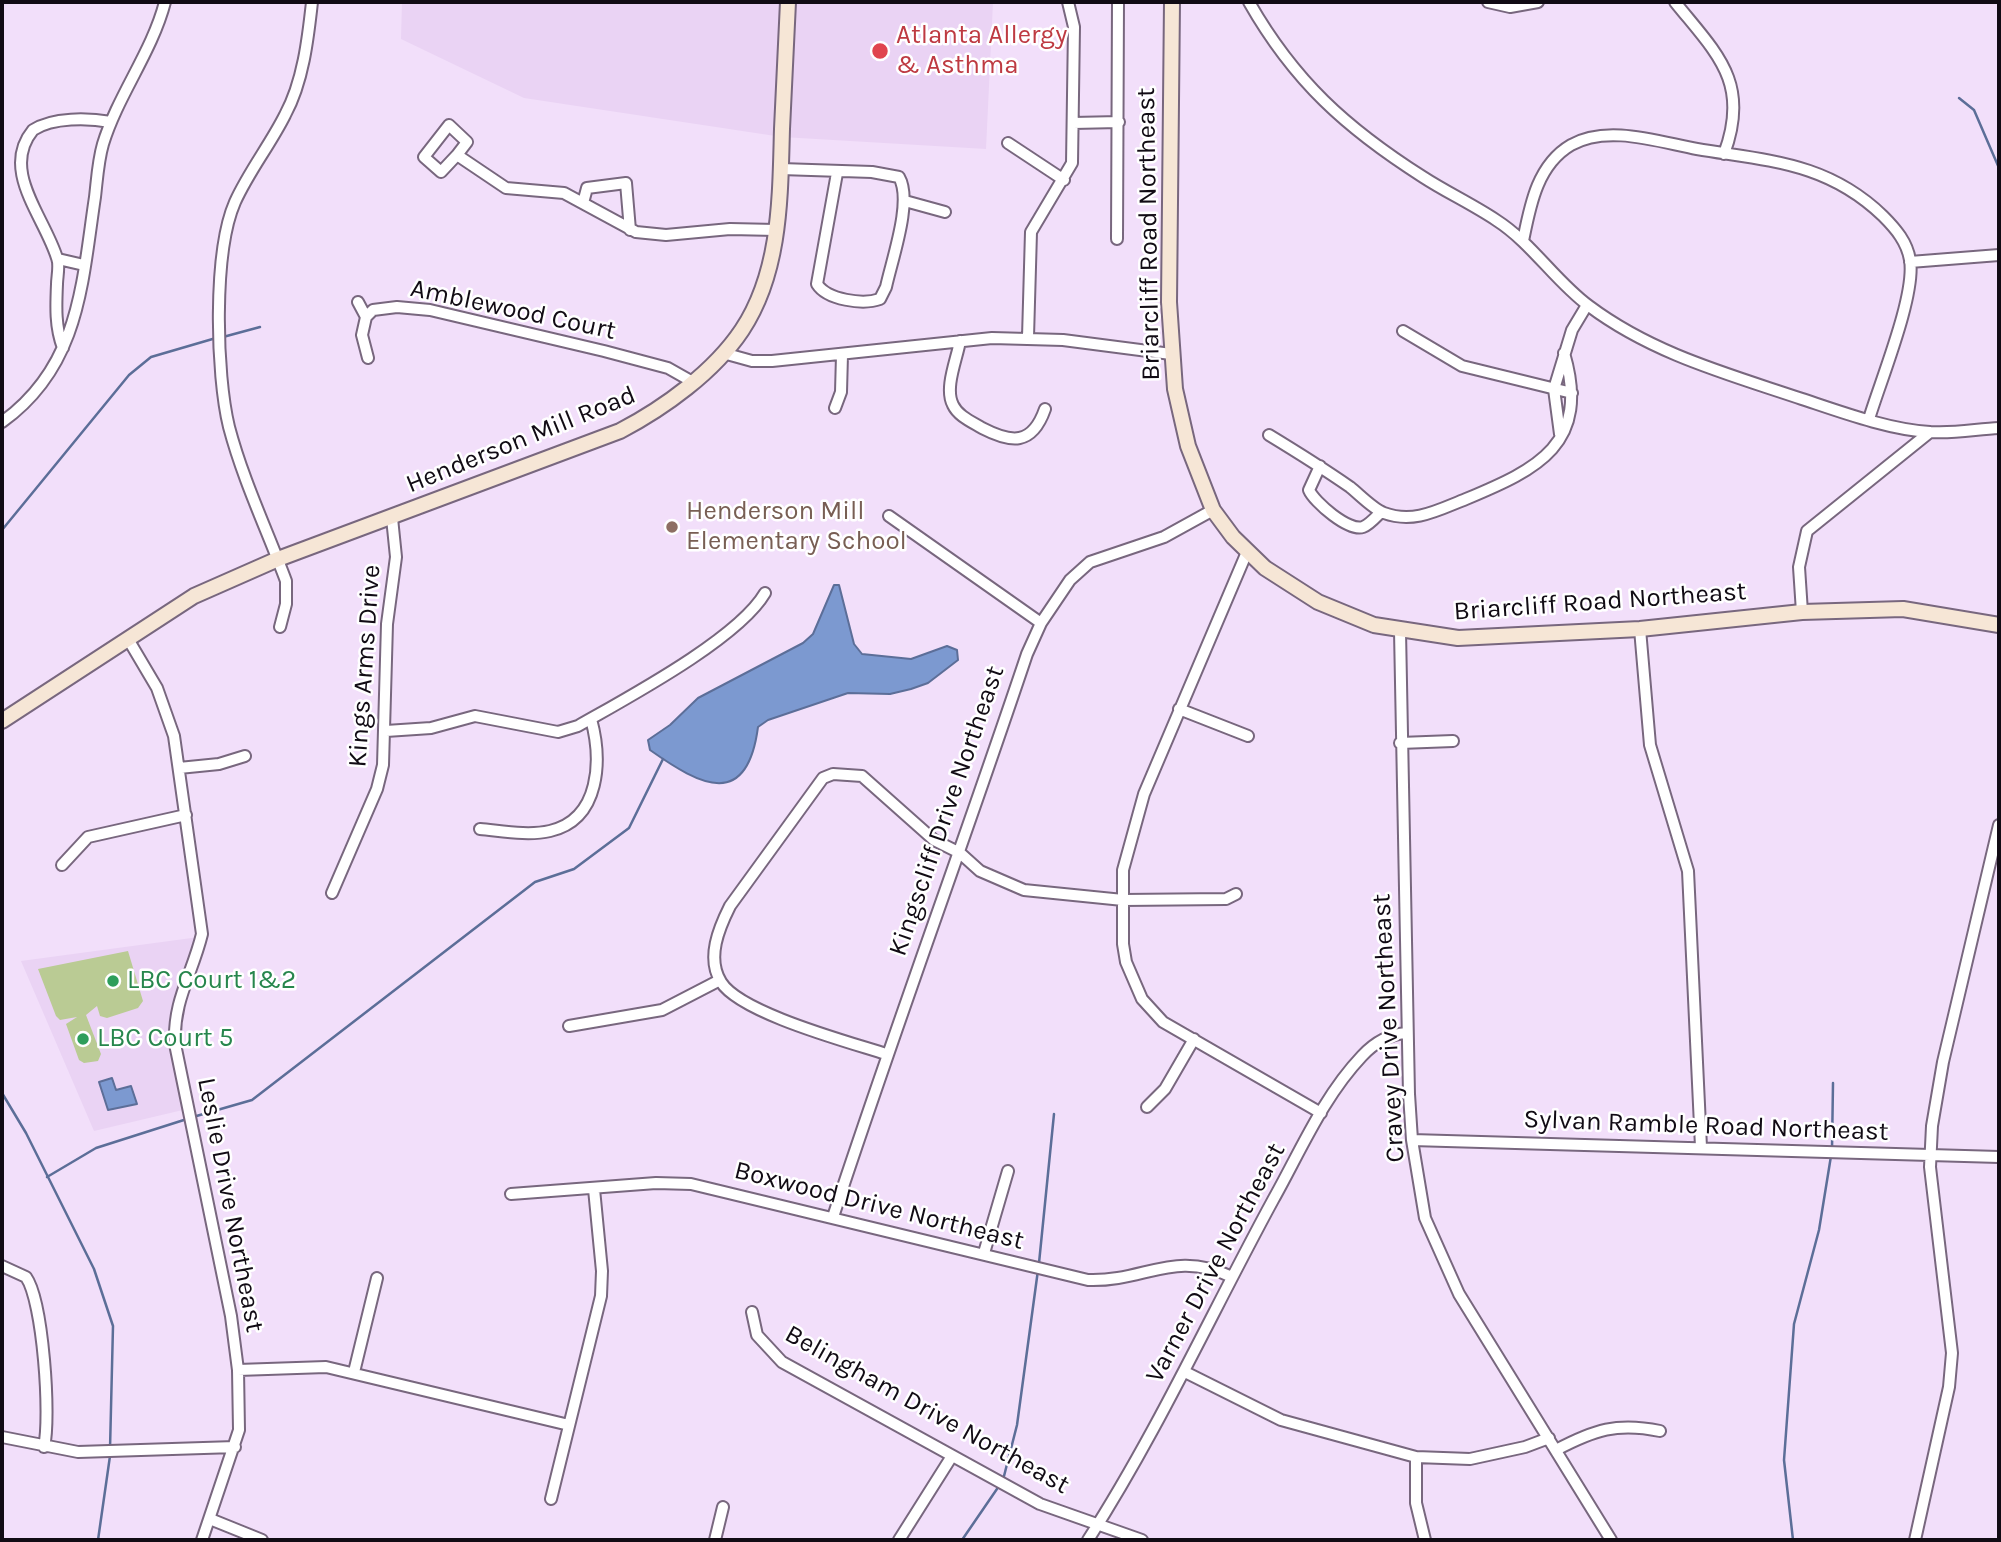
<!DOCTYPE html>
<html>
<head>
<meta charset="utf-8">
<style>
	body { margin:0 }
	#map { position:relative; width:2001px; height:1542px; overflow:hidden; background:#f2dffa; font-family:Karla,sans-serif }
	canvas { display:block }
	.frame { position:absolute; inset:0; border:4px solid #110b14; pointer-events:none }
</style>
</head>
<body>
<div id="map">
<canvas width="2001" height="1542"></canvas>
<div class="frame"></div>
</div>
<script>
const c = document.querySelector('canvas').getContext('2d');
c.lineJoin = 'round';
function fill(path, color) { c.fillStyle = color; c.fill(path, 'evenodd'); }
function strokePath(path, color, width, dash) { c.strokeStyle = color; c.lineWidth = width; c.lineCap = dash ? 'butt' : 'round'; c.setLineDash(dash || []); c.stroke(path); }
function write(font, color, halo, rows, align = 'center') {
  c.font = font + ' Karla,sans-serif'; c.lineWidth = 5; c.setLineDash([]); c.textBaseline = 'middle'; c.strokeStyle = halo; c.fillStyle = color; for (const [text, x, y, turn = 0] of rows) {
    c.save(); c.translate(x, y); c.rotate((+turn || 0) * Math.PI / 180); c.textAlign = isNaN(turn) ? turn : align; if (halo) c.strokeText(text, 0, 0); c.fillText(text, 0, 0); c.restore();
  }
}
fill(new Path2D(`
	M402 2H993L986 149 782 137 524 98 401 39Z
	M199 937 172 1020 187 1109 94 1131 21 961Z`), '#ead3f4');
fill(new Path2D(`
	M128 951 143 1001 138 1008 107 1018 100 1016 97 1006 86 1015 101 1054 98 1061 84 1063 79 1060 66 1024 77 1017 60 1020 56 1016 38 969Z`), '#bacb94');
const water = new Path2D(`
	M834 585H839L854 644 862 654 911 659 947 646 957 650 958 660 928 683 911 689 890 694 848 693 768 720 758 727C747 810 701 786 650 750L648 740 670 725 698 698 803 643 813 634Z
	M112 1078 116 1090 131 1086 137 1104 108 1110 99 1082Z`);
fill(water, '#7c99d0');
strokePath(water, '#5c6e98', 2);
strokePath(new Path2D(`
	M1959 98 1974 110 1999 168
	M223 337 260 327
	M2 530 129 375 151 357 216 338
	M2 1093 26 1133 94 1269 113 1326 110 1449
	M193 1117 252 1100 535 882 574 869 629 828 663 759
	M1832 1149 1833 1083
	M47 1177 96 1148 187 1119
	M1039 1263 1054 1114
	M1003 1480 1017 1425 1038 1270
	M98 1540 110 1456
	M962 1540 999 1486
	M1793 1540 1784 1460 1794 1324 1819 1230 1831 1156`), '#5c6e98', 2.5);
const street = new Path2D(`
	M1249 2C1294 81 1346 128 1423 177 1446 192 1472 204 1496 220 1532 243 1555 281 1589 306 1653 354 1728 374 1802 399 1841 412 1890 430 1930 432 1953 434 1977 429 1999 428
	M1488 2 1510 7 1538 2
	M1675 2C1716 53 1751 82 1724 154
	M1073 123 1119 122
	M1008 143 1064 180
	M457 155 467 142 449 125 424 157 441 172 457 155 506 188 564 193 636 232 666 235 730 229 776 230
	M781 169 872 172 899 177C913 201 892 259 886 287L880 299C863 305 827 300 817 284L837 173
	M905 201 945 212
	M583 203 587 188 626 183 630 230
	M1117 239 1118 2
	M1523 241C1530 206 1537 165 1571 145 1607 124 1659 142 1697 149 1768 161 1827 162 1883 216 1896 229 1907 242 1910 260 1916 295 1880 382 1869 419
	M58 259 84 265
	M1910 262 1999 255
	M358 302 366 317
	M1403 331 1462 366 1572 393
	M1028 337 1031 232 1072 163 1074 27 1068 2
	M960 341C957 359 944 388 953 405 958 416 972 422 982 428 1011 443 1032 446 1045 409
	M63 348C55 327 56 306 57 284 57 277 60 265 57 258 44 216 0 170 33 130 53 117 88 118 111 122
	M723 353 752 361H772L992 338 1063 340 1171 354
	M368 358 362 335 366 317 373 310 397 307 430 310 604 351 668 368 691 381
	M835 408 841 392 842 355
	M2 422C80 366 82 283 95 197 97 180 98 161 103 144 118 95 152 52 165 2
	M1560 434 1554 389 1572 330 1587 305
	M1269 435C1297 452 1324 469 1350 487 1360 495 1373 509 1384 513 1414 524 1438 510 1466 499 1538 469 1591 444 1564 353
	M1320 466 1309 490C1314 502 1349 532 1363 527 1369 525 1376 517 1381 512
	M889 516 1041 623
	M1247 552 1144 794 1123 870V944L1126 962 1142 999 1163 1022 1321 1113
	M1802 612 1799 567 1807 531 1930 432
	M280 627 286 604V581C267 530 243 480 229 427 216 374 213 252 235 202 249 171 270 145 285 115 303 82 308 39 312 2
	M1640 629 1650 745 1688 871 1701 1147
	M1400 631 1409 1094 1412 1140 1425 1218 1459 1294 1611 1540
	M128 639 157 688 174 736 202 934C192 975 173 1000 175 1044L231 1316 238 1370 239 1430 202 1540
	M1179 709 1248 736
	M386 731 431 728 475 716 558 732 578 726C627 698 738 639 765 593
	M1400 743 1453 741
	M179 768 219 764 245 756
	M480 829C502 831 528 836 550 831 601 819 602 759 591 719
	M62 865 88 837 186 815
	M332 893 377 789 383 765 387 624 396 557 392 518
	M569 1026 662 1010 720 980
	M886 1054C849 1042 740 1013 721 982 706 958 719 928 730 906L823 778 833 774 862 776 934 840 960 853 980 871 1024 890 1123 900 1226 899 1236 894
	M1147 1107 1165 1089 1194 1039
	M1412 1140 1999 1157
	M511 1194 656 1183 691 1184 1088 1280C1145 1282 1174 1249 1232 1277
	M833 1217C895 1028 964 842 1027 654L1041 623 1070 580 1090 562 1164 537 1213 510
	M984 1253 1008 1171
	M2 1266 26 1277C43 1301 51 1417 44 1447
	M752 1312 757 1335 782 1362 1040 1504 1142 1540
	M238 1370 326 1367 569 1425
	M354 1372 377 1278
	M1185 1372 1281 1420 1416 1457 1470 1459 1525 1447 1549 1438
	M2 1437 78 1452 235 1447
	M1556 1450C1594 1430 1617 1422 1660 1431
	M1416 1457V1503L1425 1540
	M551 1499 601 1296 602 1271 594 1189
	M210 1519 262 1540
	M715 1540 723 1507
	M899 1540 952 1456
	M1088 1540C1158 1431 1211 1314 1273 1200 1300 1152 1323 1097 1362 1056 1375 1042 1389 1034 1407 1033
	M1915 1540 1949 1387 1952 1353 1930 1167 1932 1126 1943 1062 1999 825`);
const secondary = new Path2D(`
	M1172 2 1169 302 1175 389 1188 446 1213 510 1233 537 1265 568 1318 602 1374 625 1458 638 1640 629 1802 612 1903 609 1999 625
	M2 721 194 596 278 559 620 431C664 408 714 372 742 330 781 271 780 197 782 129 784 87 786 44 788 2`);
strokePath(street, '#78677e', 14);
strokePath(secondary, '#78677e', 18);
strokePath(street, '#fff', 10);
strokePath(secondary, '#f6e6d6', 14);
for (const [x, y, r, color] of [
	[880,51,9,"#e0444e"],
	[672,527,7,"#8d6e63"],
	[113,981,7,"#2e9e5b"],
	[83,1039,7,"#2e9e5b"]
]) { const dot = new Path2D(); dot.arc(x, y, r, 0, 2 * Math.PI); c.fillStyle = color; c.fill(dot); strokePath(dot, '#fff', 2.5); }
write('26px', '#be3a42', '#fff', [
	["Atlanta Allergy",896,36],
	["& Asthma",896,66]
], 'left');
write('26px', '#110b14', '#fff', [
	["Briarcliff Road Northeast",1149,234,-91],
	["Amblewood Court",513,310,12],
	["Henderson Mill Road",521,440,-22],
	["Briarcliff Road Northeast",1600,602,-4],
	["Kings Arms Drive",365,666,-86],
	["Kingscliff Drive Northeast",947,811,-71],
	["Cravey Drive Northeast",1389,1028,-93],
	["Sylvan Ramble Road Northeast",1706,1126,2],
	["Leslie Drive Northeast",230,1205,79],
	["Boxwood Drive Northeast",879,1206,14],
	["Varner Drive Northeast",1216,1263,-62],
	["Belingham Drive Northeast",927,1410,29]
]);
write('26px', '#785e54', '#fff', [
	["Henderson Mill",686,512],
	["Elementary School",686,542]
], 'left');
write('26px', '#27864d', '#fff', [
	["LBC Court 1&2",127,981],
	["LBC Court 5",97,1039]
], 'left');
</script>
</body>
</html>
